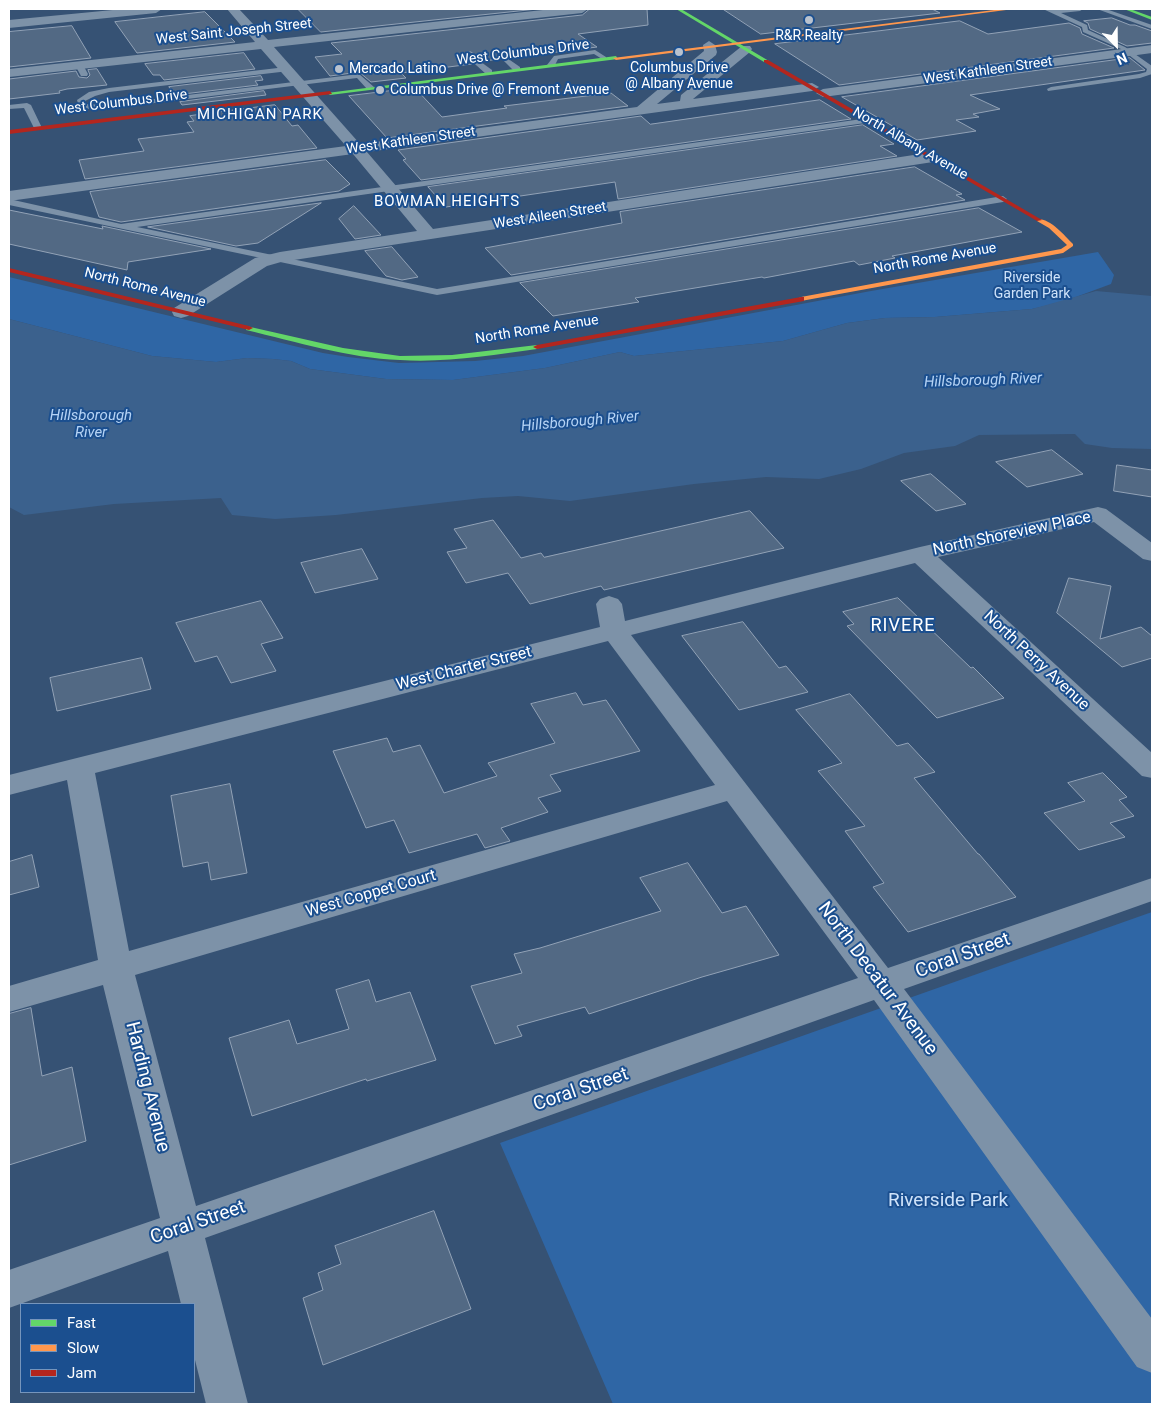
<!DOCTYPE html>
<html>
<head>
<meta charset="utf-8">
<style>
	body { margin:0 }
	#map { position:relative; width:1161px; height:1413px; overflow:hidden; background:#365274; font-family:Roboto,sans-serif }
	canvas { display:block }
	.frame { position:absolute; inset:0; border:10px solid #fff; pointer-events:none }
	.legend { position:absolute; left:20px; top:1303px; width:175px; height:90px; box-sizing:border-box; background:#1b4f8f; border:1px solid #7695bc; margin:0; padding:6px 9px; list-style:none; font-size:15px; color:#fff }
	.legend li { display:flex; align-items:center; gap:10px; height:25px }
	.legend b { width:25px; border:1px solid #7695bc }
	.north { position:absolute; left:1091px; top:20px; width:50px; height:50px; -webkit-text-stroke:4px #1b4f8f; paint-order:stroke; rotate:157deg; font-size:14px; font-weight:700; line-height:20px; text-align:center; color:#fff }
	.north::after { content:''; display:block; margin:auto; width:18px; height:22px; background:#fff; clip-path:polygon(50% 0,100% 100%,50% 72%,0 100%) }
</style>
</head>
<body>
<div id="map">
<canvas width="1161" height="1413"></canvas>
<div class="frame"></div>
<ul class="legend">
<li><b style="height:6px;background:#63d668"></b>Fast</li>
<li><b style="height:6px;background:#ff974d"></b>Slow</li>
<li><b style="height:6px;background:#b3261e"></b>Jam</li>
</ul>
<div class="north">N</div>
</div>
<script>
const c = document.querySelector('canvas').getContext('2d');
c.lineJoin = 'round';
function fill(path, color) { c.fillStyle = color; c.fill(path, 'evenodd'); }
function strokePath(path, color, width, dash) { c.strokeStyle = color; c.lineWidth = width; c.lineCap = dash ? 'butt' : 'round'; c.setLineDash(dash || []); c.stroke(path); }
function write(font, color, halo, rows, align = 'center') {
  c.font = font + ' Roboto,sans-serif'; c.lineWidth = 4; c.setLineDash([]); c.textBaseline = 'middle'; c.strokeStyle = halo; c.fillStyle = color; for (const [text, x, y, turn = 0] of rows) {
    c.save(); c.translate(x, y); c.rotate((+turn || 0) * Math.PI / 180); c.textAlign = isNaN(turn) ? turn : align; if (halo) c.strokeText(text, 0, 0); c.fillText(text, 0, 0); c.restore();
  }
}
fill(new Path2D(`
	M1098 252 1114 275 1111 284 1065 301 1032 309 935 317 885 318 847 323 783 341 634 356 620 352 545 368 453 380 386 379 310 369 291 361 273 359 247 358 216 362 152 356 9 319V277L323 353 348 357 399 363 475 361 523 356 871 291Z
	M1152 912V1404H613L500 1143Z`), '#2f66a5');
fill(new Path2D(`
	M1096 291 1152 296V449L1112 448 1085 444 1075 434 979 435 955 446 904 453 861 469 819 479 766 477 694 484 570 501 518 496 482 498 336 515 275 519 232 515 221 498 114 504 24 515 9 507V319L152 356 216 362 247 358 273 359 291 361 310 369 386 379 453 380 545 368 620 352 634 356 783 341 847 323 885 318 935 317 1032 309Z`), '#3b618d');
const building = new Path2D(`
	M298 9H537L321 32Z
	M590 9H647L648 25 578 34 597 47 510 58 503 56 501 59 483 61 471 52H466L465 57 472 64 401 73 406 78 371 82 359 72 330 76 315 57 342 54 331 43 582 15Z
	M723 9H932L940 13 761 34Z
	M205 12 235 42 137 53 115 22Z
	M1112 18 1130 25H1135L1152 31V43L1127 46 1090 29 1088 23 1084 21Z
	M960 21 988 34 1069 23 1080 28 1082 34 1114 48 839 85 775 44Z
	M72 26 91 58 9 67V32Z
	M244 53 255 69 164 80 160 75H153L145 64Z
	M1130 58 1145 70 970 95 1000 109 973 114 979 117 956 120 976 131 917 140 842 97Z
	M97 69 107 85 67 89 59 91 60 93 9 99V79L76 71 79 77 87 78 90 75 88 70Z
	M261 76 263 80 255 81 258 85 175 95 169 87Z
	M415 88 442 117 507 108 504 106 611 93 628 106 387 138 349 96Z
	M264 91 266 95 182 105 180 102Z
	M820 100 851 119 421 180 403 160 406 159 398 150 641 116 650 124Z
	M275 105 292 126 298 125 317 148 85 179 79 160 144 151 138 139 194 132 187 122 194 121 190 116Z
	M863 125 894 144 880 146 897 156 618 199 615 182 446 207 428 187Z
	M326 160 350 184 339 191 121 222 99 217 90 192Z
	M915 167 962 194 956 195 965 200 511 275 485 248 622 223 620 212Z
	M321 203 258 243 236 246 148 227Z
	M354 206 381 235 355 239 339 219Z
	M979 208 1022 232 892 256 895 258 859 265 854 261 764 278 762 277 713 285 635 298 639 302 553 316 520 283Z
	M9 210 103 229 102 226 211 249 128 262 127 270 9 244Z
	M392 247 418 277 402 280 386 276 365 251Z
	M1052 450 1083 474 1027 487 996 462Z
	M1117 465 1152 470V497L1114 491Z
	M931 474 966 504 936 511 901 481Z
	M750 511 784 548 604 590 601 586 530 604 508 573 466 583 447 552 467 548 454 529 493 520 521 558 541 553 544 557Z
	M362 549 378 579 315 593 301 563Z
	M1069 578 1111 586 1100 639 1141 627 1152 636V658L1122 667 1057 613Z
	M898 598 971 668 973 667 1004 698 937 718 847 626 854 624 843 612Z
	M261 601 283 638 261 644 276 671 231 683 217 656 195 662 176 623Z
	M743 622 779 668 786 666 808 692 739 710 682 636Z
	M142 658 151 689 57 711 50 678Z
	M576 693 583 705 606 700 640 751 550 775 561 791 538 798 548 812 501 828 510 841 485 848 477 834 409 853 394 820 366 828 333 751 387 738 393 752 420 745 444 793 497 776 488 763 555 743 531 704Z
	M850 694 897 746 908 743 935 772 914 778 978 854H979L1016 897 908 932 873 887 884 883 845 831 865 826 818 771 842 763 796 710Z
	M1103 773 1127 797 1119 800 1134 816 1110 823 1125 837 1079 850 1044 813 1085 801 1068 783Z
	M230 784 247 873 211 880 208 862 183 867 171 796Z
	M32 855 39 887 9 895V862Z
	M688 863 722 913 746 906 779 955 702 977 589 1014 585 1007 517 1026 522 1036 495 1044 471 986 522 973 514 954 540 948 661 911 640 878Z
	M369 980 376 1002 410 992 436 1060 367 1081 366 1079 252 1116 229 1038 289 1020 297 1044 349 1029 336 990Z
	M31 1008 42 1076 72 1067 86 1141 9 1165V1014Z
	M434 1211 471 1309 323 1365 303 1298 323 1290 318 1273 341 1264 335 1246Z`);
fill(building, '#526984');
strokePath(building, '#92a2b6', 1);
fill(new Path2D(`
	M1043 9H1083L1080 11 1061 13 1087 25 1088 30 1125 47 1152 66V74L1140 78 1048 91 1047 89 1051 87 1139 74 1146 72 1147 69 1121 49 1083 32 1082 27Z
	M1097 9H1106L1152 25V29Z
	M595 50 606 57V59H602L594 54 558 59 554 67 547 65 554 56Z
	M466 54H470L492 70V74H486L466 56Z
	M503 58H507L520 67V71H514L503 60Z
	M76 63H82L88 74 87 76H81L75 65Z
	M286 67H289V71L109 92 95 96 85 101 86 104 106 105 359 74 374 87 367 89 357 78 106 109H90L79 107 77 100 89 92 109 88Z
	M27 103 31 105 42 128 41 130H35L24 108 9 109V105Z
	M869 118 873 120 872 122 137 227 437 289 1003 196 1007 199 1003 202 437 295 9 205V199L121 224Z`), '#7d92a8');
fill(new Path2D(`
	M123 9H162L156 13 9 28V20Z
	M227 9H239L268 40 552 9H588L582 13 274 47 360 144 637 107 704 51 703 45 709 41 715 45 717 52 716 55 657 104 680 101 681 95 742 46H750L752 49 750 52 693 99 812 83 819 87 812 91 367 152 433 229 933 152 938 154 941 157 938 160 933 162 281 262 267 266 188 316 181 318 174 316 172 312 174 308 255 258 280 252 417 231 353 154 9 201V191L346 146 261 49 9 77V69L255 42Z
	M1152 45V53L823 97 816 93 823 89Z
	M1098 507 1106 509 1152 543V561L1143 559 1094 522 938 557 1152 753V778L1142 776 915 563 631 635 888 968 1152 878V901L904 989 1152 1319V1373L1137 1367 874 1000 205 1238 248 1404H206L194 1356V1304H181L168 1251 9 1308V1270L160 1218 103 985 9 1012V986L98 960 67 780 9 795V775L600 627 596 604 600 599 609 596 618 599 622 604 625 621 920 547ZM608 641 715 785 129 951 95 773ZM727 801 858 978 196 1206 135 975Z`), '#7d92a8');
fill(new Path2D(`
	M676 9H681L769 61 764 62Z
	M1124 9H1130L1152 17V20Z
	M616 56 618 59 330 95 327 93Z
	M246 326 343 348 400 356 452 355 537 345 541 347 537 349C492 355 446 363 400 360 348 358 297 342 246 330Z`), '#63d668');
fill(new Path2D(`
	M1002 9H1014L616 60 613 58Z
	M1037 219C1050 218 1064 235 1073 244V246L1063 253 801 301 797 299 801 297 1061 249 1067 245 1049 228 1037 221Z`), '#ff974d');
fill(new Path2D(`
	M764 60H768L1042 220 1037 221 764 62Z
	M330 91 332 94 9 134V130Z
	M9 268 249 326 253 328 249 330 9 272Z
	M801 297H804V301L537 349 533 347 537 345Z`), '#b3261e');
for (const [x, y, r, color] of [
	[809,20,5,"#b9c2ce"],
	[679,52,5,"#b9c2ce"],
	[339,69,5,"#b9c2ce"],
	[380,90,5,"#b9c2ce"]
]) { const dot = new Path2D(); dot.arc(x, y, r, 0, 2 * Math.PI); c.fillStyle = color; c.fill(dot); strokePath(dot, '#1b4f8f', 2); }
write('14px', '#fff', '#1b4f8f', [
	["West Saint Joseph Street",234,32,-6],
	["West Columbus Drive",523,53,-7],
	["West Kathleen Street",988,71,-8],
	["West Columbus Drive",121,103,-7],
	["West Kathleen Street",411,141,-8],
	["North Albany Avenue",910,144,30],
	["West Aileen Street",550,216,-9],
	["North Rome Avenue",935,259,-10],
	["North Rome Avenue",145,288,14],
	["North Rome Avenue",537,330,-9]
]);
write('14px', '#fff', '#1b4f8f', [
	["R&R Realty",809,36],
	["Columbus Drive",679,68],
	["@ Albany Avenue",679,84],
	["Mercado Latino",349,69,"left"],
	["Columbus Drive @ Fremont Avenue",390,90,"left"]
]);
write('14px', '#cfe3fa', '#1b4f8f', [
	["Riverside",1032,278],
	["Garden Park",1032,294]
]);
c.letterSpacing = '1px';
write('15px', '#fff', '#1b4f8f', [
	["MICHIGAN PARK",260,115],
	["BOWMAN HEIGHTS",447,202]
]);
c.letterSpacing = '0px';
write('italic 15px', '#b5d3f5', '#1b4f8f', [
	["Hillsborough River",983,381,-2],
	["Hillsborough",91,416],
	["River",91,433],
	["Hillsborough River",580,422,-5]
]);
write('16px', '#fff', '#1b4f8f', [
	["North Shoreview Place",1012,534,-12],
	["North Perry Avenue",1036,661,43],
	["West Charter Street",464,669,-14],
	["West Coppet Court",371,894,-16]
]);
c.letterSpacing = '1px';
write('18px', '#fff', '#1b4f8f', [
	["RIVERE",903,626]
]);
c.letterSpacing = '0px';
write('19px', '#fff', '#1b4f8f', [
	["Coral Street",963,956,-20],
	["North Decatur Avenue",877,979,53],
	["Harding Avenue",147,1087,76],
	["Coral Street",581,1090,-19],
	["Coral Street",198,1223,-19]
]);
write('19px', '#cfe3fa', '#1b4f8f', [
	["Riverside Park",948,1201]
]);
</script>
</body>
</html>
